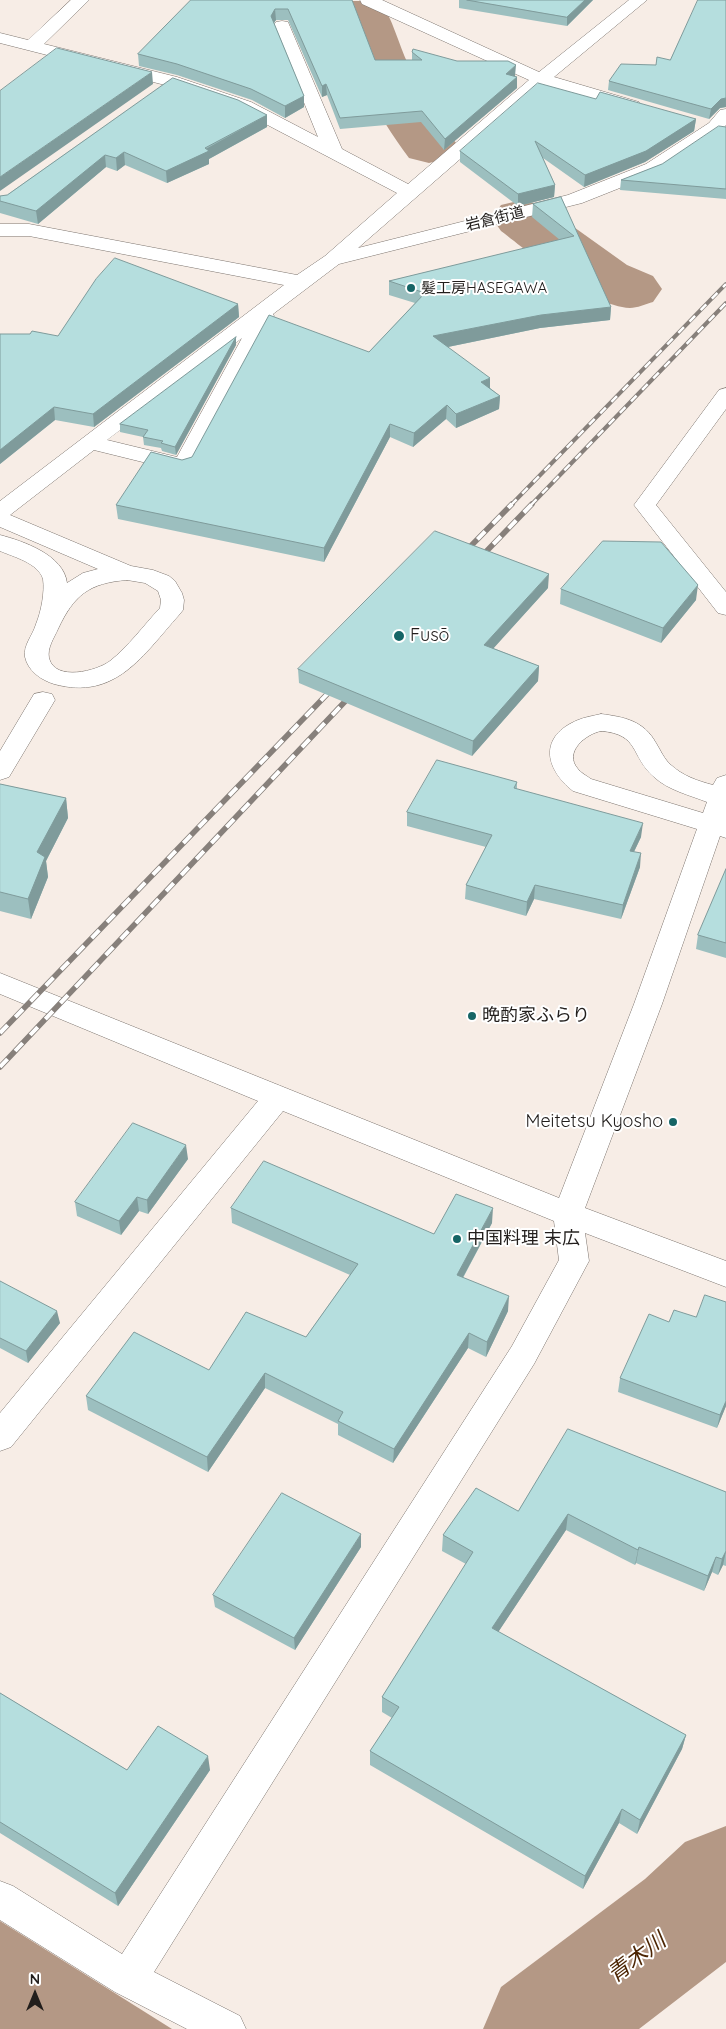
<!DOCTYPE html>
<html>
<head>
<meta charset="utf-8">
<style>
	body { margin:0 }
	#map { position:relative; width:726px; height:2029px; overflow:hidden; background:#f7ede6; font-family:Quicksand,sans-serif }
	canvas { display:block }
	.north { position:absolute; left:10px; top:1969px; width:50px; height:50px; -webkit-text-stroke:4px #fff; paint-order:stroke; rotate:0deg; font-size:14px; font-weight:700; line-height:20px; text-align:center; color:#221e1c }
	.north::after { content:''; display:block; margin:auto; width:18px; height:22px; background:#221e1c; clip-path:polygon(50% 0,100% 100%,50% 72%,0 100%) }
</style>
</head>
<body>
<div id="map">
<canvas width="726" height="2029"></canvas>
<div class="north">N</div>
</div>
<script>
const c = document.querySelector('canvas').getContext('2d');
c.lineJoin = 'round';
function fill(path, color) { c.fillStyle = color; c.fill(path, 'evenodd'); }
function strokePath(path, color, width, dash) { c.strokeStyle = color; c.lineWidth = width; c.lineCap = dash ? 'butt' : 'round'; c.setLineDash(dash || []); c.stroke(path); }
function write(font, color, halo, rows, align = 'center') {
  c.font = font + ' Quicksand,"Noto Sans JP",sans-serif'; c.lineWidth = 4; c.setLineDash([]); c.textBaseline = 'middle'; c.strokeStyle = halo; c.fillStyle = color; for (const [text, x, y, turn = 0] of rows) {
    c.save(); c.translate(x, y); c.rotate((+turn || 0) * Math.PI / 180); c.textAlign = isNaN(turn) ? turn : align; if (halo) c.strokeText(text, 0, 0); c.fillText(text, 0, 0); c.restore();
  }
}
fill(new Path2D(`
	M0 1921 172 2029H0Z`), '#b49885');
fill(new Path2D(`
	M342 1H380C393 19 398 43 408 64 421 94 440 119 458 146L449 158 429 163 409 158C376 113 350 66 334 12Z
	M522 200 543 205 627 265 653 276 662 289 653 302C646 304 637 308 630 308 590 306 533 255 501 231L492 218 501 205Z
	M726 1826V1962L639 2029H483L501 1987 645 1879 685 1842Z`), '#b49885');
const minor = new Path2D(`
	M71 0H89L44 44 177 77 251 102 318 137 273 26 276 22 282 21 288 22 342 149 408 184 529 80 362 4 360 0H382L539 72 629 0H647L554 77 639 102 642 106 639 110 633 111 627 110 544 86 358 248 568 195 646 164 709 123 720 110 726 109V125L721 131 660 172 582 203 339 264 273 314 274 316 191 470 183 472 94 450 10 515 131 566 153 570 169 576 175 581 182 593 184 600 183 610 179 615C143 655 116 701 54 684 41 680 28 671 25 657 23 645 33 635 36 624 41 612 45 592 43 579 38 563 14 557 0 551V535C23 541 64 555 67 583L83 573 98 569 0 527V501L284 285 29 236H0V224H29L297 275 325 256 397 193 239 110 165 85 0 43V33L28 40ZM242 338 177 457 107 440ZM127 580 145 583 158 591 161 600 160 608C144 625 128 647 110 661 97 671 55 682 49 658 47 648 54 638 58 629 74 595 89 583 127 580Z
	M726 388V409L656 505 726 592V615L718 613 634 505 719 390Z
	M43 692 52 694 55 700 9 777 0 780V751L34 694Z
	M601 714C625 717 644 721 656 743 661 751 664 759 671 765 683 776 698 781 713 785L717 778 726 775V838L720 836 662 1004 585 1208 726 1261V1287L585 1233 589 1261 534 1364 154 1972 240 2016 246 2029H187L115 1992 0 1920V1881L13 1886 122 1954 512 1346 559 1260 554 1221 283 1111 11 1447 0 1451V1413L258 1101 0 994V973L559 1198 634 1004 697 829 573 791C544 768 539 736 578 720 585 717 593 716 601 714ZM601 731C640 734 630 756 654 777 668 790 689 795 707 802L703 813 591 779C587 776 581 773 578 769 563 752 586 734 601 731Z`);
strokePath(minor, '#7d756f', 1);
fill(minor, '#fff');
const railFar1 = new Path2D(`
	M511 505 726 284
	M531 505 726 303`);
const rail = new Path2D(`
	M462 555 512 504
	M478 560 532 504
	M0 1033 335 686
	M0 1067 353 693`);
strokePath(railFar1, '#87807b', 4);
strokePath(rail, '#87807b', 5.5);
strokePath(railFar1, '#fff', 2.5, [8]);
strokePath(rail, '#fff', 4, [11]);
fill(new Path2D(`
	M191 0H352L375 60H412V52L515 76 517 88 444 150 421 122 340 129 327 95 322 97 288 20H276L274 23 304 96V107L285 118 252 100 177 75 139 66 138 54Z
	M459 0H593L567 26 459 8Z
	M726 0V107L720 108 709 119 608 90 609 81 670 60Z
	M173 78 267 115V127L209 159V164L167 183 125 165 117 171 106 167 38 224 0 213V196L7 195Z
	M596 99 696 119 694 131 645 162 584 187 543 158 555 185 554 197 518 206 460 162V151Z
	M726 127V199L620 190 621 180 662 164Z
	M561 197 611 307 610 320 540 328 448 347 490 388 500 396 499 409 456 428 446 419 413 447 390 437 324 562 118 519 116 505 182 460 192 457 369 352 415 303 389 295V281L560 240 532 217 533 204Z
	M238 304 239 317 94 427 55 420 0 464V334L58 336Z
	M236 337V345L176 455 162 451 161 448 144 445 143 437 120 432V424Z
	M548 588 493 648 539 666 538 681 472 756 299 683 298 669Z
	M561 589 696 600 661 643 560 604Z
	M517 782V789L641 837 634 852 640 867 621 919 534 899 526 916 465 899 466 885 486 847 407 826V812Z
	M0 784 66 798 68 818 46 861 48 877 31 919 0 911Z
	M726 869V958L696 949 698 935Z
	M188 1159 148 1214 139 1211 121 1235 77 1216 75 1202Z
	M231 1208 434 1234 492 1223 463 1278 508 1311 486 1357 468 1348 393 1463 338 1435V1424L265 1388 208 1472 88 1410 86 1396 209 1370 306 1337 350 1275 232 1223Z
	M0 1281 60 1323 28 1363 0 1348Z
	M726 1302V1406L717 1428 618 1392 620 1378 669 1322 696 1317Z
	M726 1492V1566L723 1565 718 1575 712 1572 704 1591 636 1563 635 1565 566 1530 498 1632 686 1735 682 1749 637 1834 619 1823 583 1889 370 1765V1751L392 1718 382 1712V1697L466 1564 442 1551 443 1535 518 1511Z
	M361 1547 295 1650 215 1607 213 1595Z
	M0 1693 127 1770H210L118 1906 0 1833Z`), '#9cbfbf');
fill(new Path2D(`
	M585 0H593L567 26V17Z
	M275 9 276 20 271 27V16Z
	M516 65 515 76 506 85V74Z
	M152 72 153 84 0 191V177Z
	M517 77V88L444 150 445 139Z
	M326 84 327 95 322 97V86Z
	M304 96V107L285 118V106Z
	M726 98V107L720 108 709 119 711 109 721 99Z
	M267 115V127L209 159V164L167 183 166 171Z
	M696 119 694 131 645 162 584 187 585 175Z
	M124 152 125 165 117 171 116 158Z
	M105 155 106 167 38 224 36 211Z
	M555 185 554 197 518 206V194Z
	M238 304 239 317 94 427 93 414Z
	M611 307 610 320 540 328 433 350V336L541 315Z
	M236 337V345L176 455 175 447Z
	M490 378V392L481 382Z
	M500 396 499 409 456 428V414Z
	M447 405 446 419 413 447 414 433Z
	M54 407 55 420 0 464V450Z
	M390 424V437L324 562V548Z
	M549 574 548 588 483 660 484 645Z
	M698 585 696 600 661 643 663 628Z
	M539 666 538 681 472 756 473 741Z
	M66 798 68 818 46 861 48 877 31 919 28 899 37 852Z
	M643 823 641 837 628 864 630 851Z
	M641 853 640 867 621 919 623 905Z
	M535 885 534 899 526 916 527 902Z
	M186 1145 188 1159 148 1214 147 1200Z
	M137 1197 139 1211 121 1235 119 1221Z
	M493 1208 492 1223 456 1290 457 1275Z
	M509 1296 508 1311 486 1357 487 1342Z
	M57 1311 60 1323 28 1363 26 1351Z
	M469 1333 468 1348 393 1463 394 1449Z
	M265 1373V1388L208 1472 207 1457Z
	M726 1401V1406L717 1428 720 1415Z
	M568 1514 566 1530 491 1643 492 1628Z
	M361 1534V1547L295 1650 294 1638Z
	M639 1547 636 1563 635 1565 638 1550Z
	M726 1551 723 1565 718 1575 722 1559Z
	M716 1557 712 1572 704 1591 708 1576Z
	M686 1735 682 1749 637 1834 640 1820Z
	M208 1756 210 1770 118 1906 115 1893Z
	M622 1809 619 1823 583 1889 585 1876Z`), '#7f9b9b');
const building = new Path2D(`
	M191 0H352L375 60H422L412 52 413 49 457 61H508L516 65 506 74 517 77 445 139 422 111 340 118 326 84 322 86 288 9H275L271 16 304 96 285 106 251 89 177 64 138 54Z
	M467 0H585L567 17Z
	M698 0H726V98L721 99 711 109 609 81 621 64 656 65 657 57 670 60Z
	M57 48 152 72 0 177V91Z
	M173 78 238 100 267 115 205 148 209 151 166 171 124 152 116 158 105 155 36 211 0 201V196L7 195Z
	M538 83 596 99 600 92 696 119 646 151 585 175 535 141 555 185 518 194 460 151Z
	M719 126 726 127V189L621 180 662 164Z
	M561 197 611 307 541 315 433 336 490 378 481 382 500 396 456 414 447 405 414 433 390 424 324 548 116 505 151 452 182 460 192 457 269 315 369 352 425 293 389 281 574 236 533 204Z
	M115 258 238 304 93 414 54 407 0 450V334H30L32 331 58 336 96 279Z
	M236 337 175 447 161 443 163 441 143 437 148 430 120 424Z
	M435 531 549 574 484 645 539 666 473 741 298 669Z
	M603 541 661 542 698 585 663 628 561 589Z
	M437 760 517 782 514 788 643 823 630 851 641 853 623 905 535 885 527 902 466 885 492 835 407 812Z
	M0 784 66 798 37 852 45 857 28 899 0 892Z
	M726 869V943L698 935Z
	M133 1123 186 1145 147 1200 137 1197 119 1221 75 1202Z
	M264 1161 434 1234 456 1194 493 1208 457 1275 509 1296 487 1342 469 1333 394 1449 338 1421 343 1412 265 1373 207 1457 86 1396 134 1332 209 1370 246 1312 306 1337 358 1264 231 1208Z
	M0 1281 57 1311 26 1351 0 1338Z
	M705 1295 726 1302V1401L720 1415 620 1378 649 1314 669 1322 674 1310 696 1317Z
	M568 1429 726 1492V1551L722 1559 716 1557 708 1576 639 1547 638 1550 568 1514 492 1628 686 1735 640 1820 622 1809 585 1876 370 1751 399 1707 382 1697 473 1552 443 1535 476 1488 518 1511Z
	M282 1493 361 1534 294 1638 213 1595Z
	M0 1693 127 1770 158 1726 208 1756 115 1893 0 1822Z`);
fill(building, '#b5dede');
strokePath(building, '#7f9b9b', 1);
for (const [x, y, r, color] of [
	[411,288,5,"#166566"],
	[399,636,6,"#166566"],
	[472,1016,5,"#166566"],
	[673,1122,5,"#166566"],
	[457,1239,5,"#166566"]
]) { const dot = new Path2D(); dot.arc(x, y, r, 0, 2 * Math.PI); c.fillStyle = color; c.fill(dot); strokePath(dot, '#fff', 2); }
write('15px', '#221e1c', '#fff', [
	["岩倉街道",495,219,-14]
]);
write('15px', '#221e1c', '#fff', [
	["髪工房HASEGAWA",421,288]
], 'left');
write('18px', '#221e1c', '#fff', [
	["Fusō",410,636],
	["晩酌家ふらり",482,1016],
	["Meitetsu Kyosho",663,1122,"right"],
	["中国料理 末広",467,1239]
], 'left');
write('italic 22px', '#4c2503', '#fff', [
	["青木川",637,1958,-37]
]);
</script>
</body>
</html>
